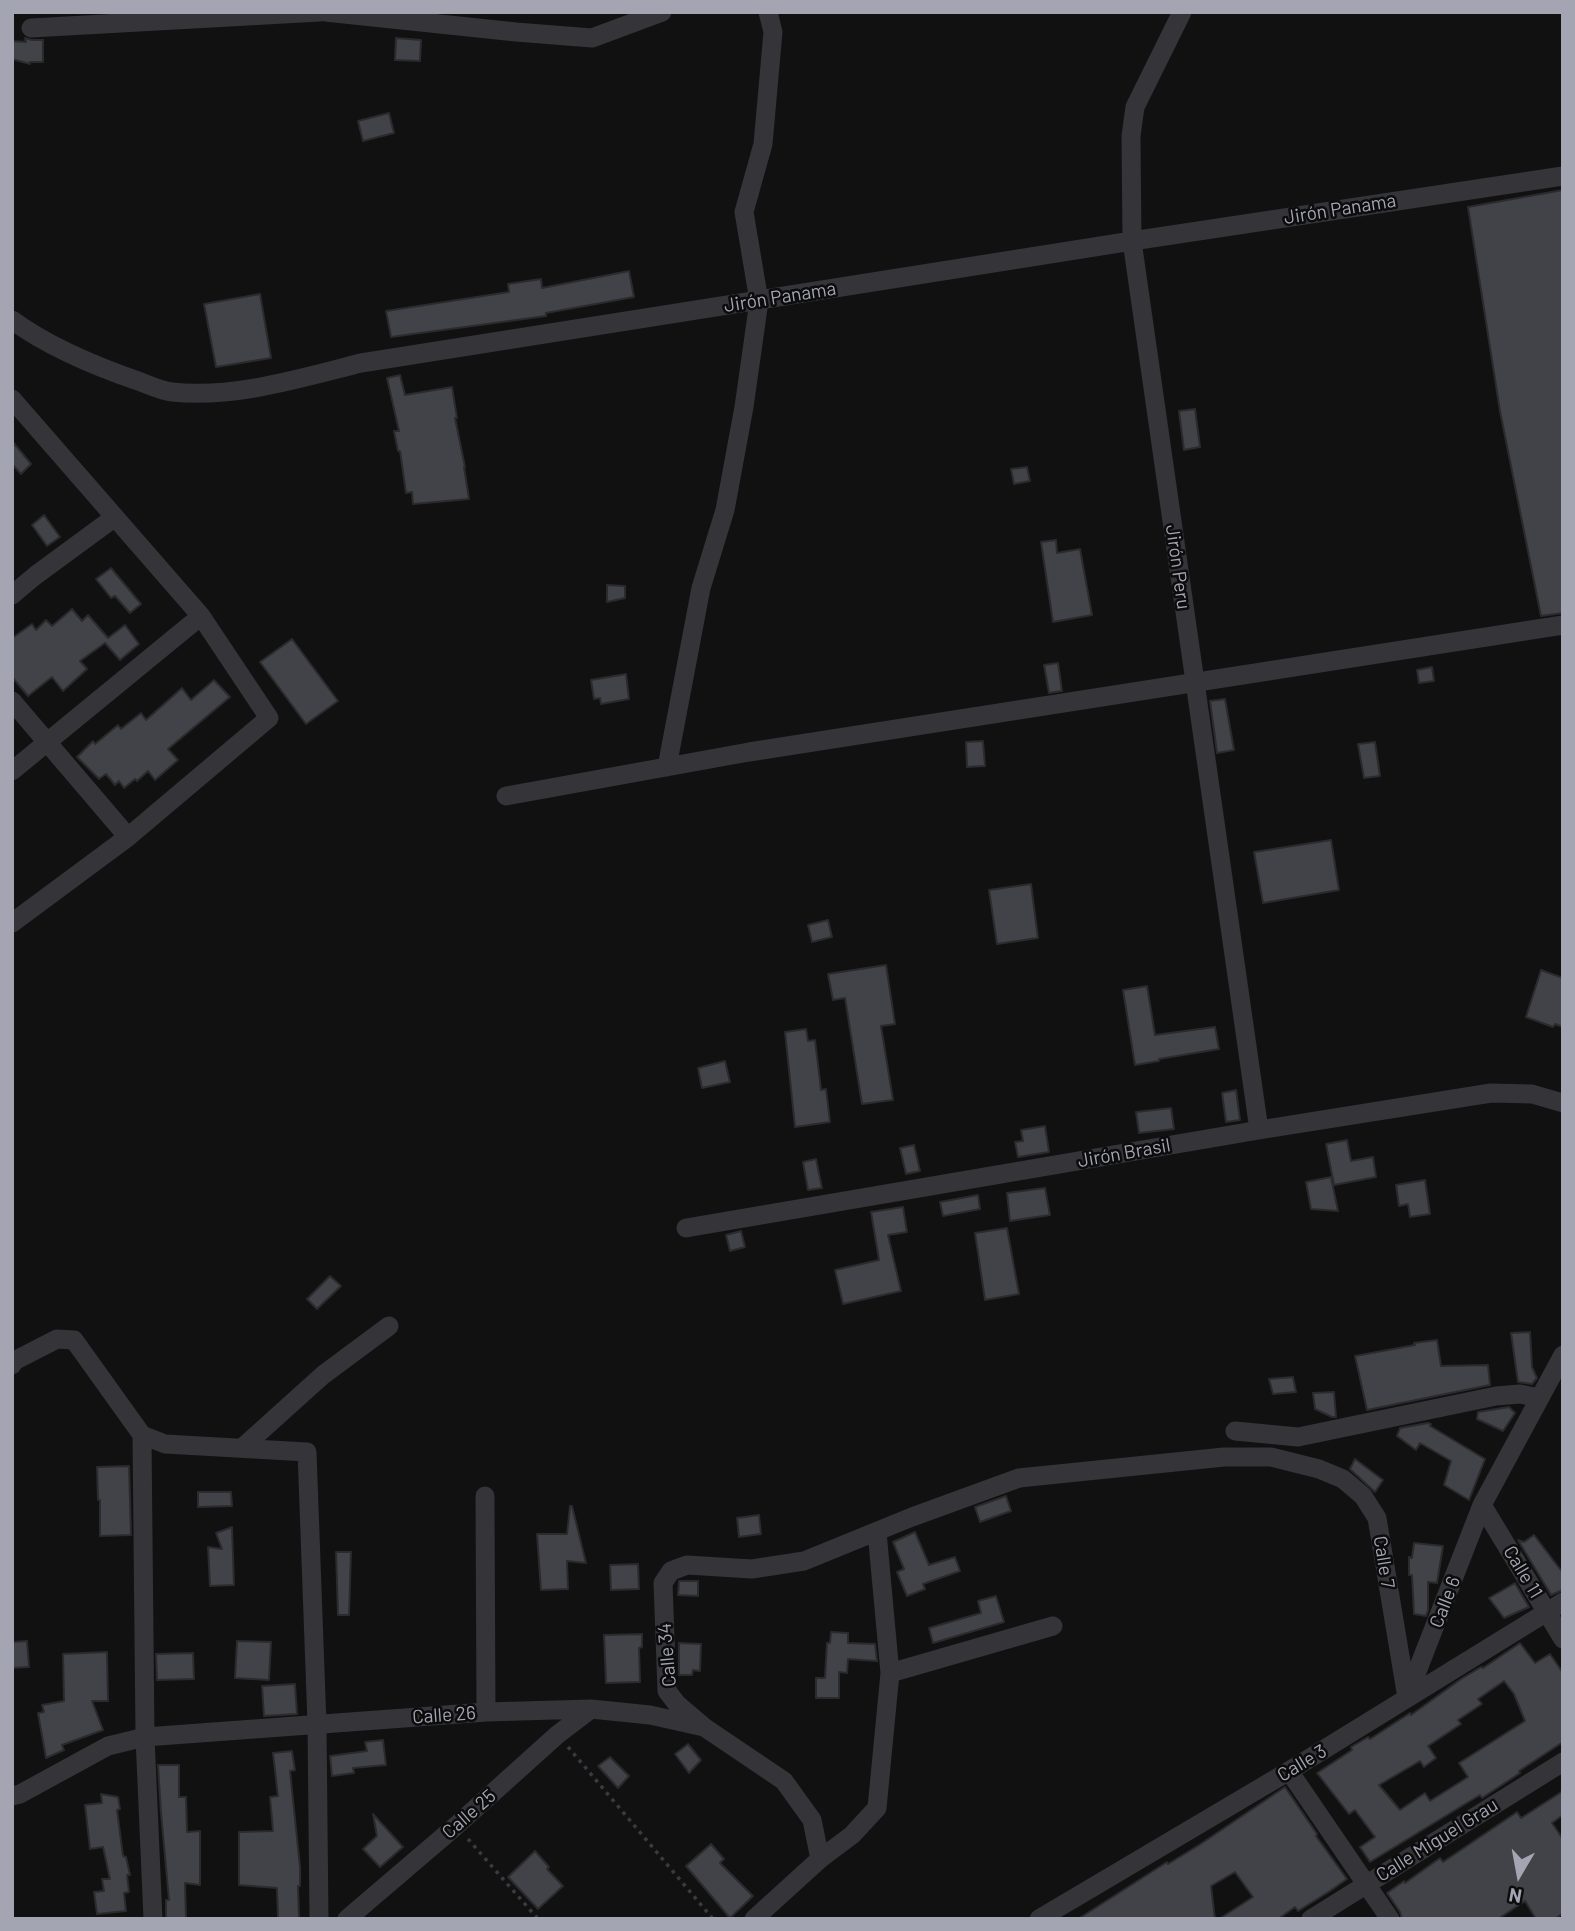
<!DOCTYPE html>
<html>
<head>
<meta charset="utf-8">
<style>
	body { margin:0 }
	#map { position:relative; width:1575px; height:1931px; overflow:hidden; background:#111112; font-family:Barlow,sans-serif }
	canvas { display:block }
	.frame { position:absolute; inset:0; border:14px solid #a3a5b2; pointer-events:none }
	.north { position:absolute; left:1484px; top:1840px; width:70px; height:70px; -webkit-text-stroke:5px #0c0c0d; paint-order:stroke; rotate:190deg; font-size:19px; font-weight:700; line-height:28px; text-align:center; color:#a3a5b2 }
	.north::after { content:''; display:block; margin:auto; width:24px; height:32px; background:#a3a5b2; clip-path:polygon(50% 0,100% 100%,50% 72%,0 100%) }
</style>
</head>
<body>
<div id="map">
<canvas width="1575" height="1931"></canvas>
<div class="frame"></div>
<div class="north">N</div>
</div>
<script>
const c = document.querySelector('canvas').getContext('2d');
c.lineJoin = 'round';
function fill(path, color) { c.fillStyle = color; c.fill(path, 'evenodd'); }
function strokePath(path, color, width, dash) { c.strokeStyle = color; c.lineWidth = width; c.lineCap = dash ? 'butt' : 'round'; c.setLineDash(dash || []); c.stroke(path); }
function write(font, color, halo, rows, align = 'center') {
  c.font = font + ' Barlow,sans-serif'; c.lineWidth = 5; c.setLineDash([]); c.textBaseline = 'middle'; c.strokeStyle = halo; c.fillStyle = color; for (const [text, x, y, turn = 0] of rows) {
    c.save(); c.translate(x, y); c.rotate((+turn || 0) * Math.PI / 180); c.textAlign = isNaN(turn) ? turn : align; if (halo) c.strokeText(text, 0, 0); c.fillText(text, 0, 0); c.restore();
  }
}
const building = new Path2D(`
	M25 38 32 40H43V62H30V64L12 59V41L26 42Z
	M396 38 421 40 420 61 395 60Z
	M389 113 394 133 363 141 358 121Z
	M1563 190V613L1541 616 1500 411 1468 207Z
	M629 271 634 297 546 313V316L391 337 386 311 509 292 508 284 541 279 542 288Z
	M260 294 271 358 216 367 204 304Z
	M400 375 405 395 452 387 457 418H455L465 467H464L469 499 413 504 412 492 406 493 400 451H398L394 431H399L387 378Z
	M1195 409 1200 447 1184 450 1179 411Z
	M12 441 31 464 21 474 12 464Z
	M1027 467 1030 481 1014 484 1011 469Z
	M44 515 60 537 47 546 32 525Z
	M1056 540 1057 553 1080 549 1092 615 1053 622 1041 542Z
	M111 568 141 604 130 613 115 596 111 598 96 579Z
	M607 585 625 586V598L607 602Z
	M72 609 82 621 88 615 108 638 125 625 139 644 120 660 105 643 80 661 87 669 63 691 52 677 28 696 12 677V638L32 624 36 630 46 620 52 626Z
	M292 639 338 701 306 724 260 662Z
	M1058 663 1062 691 1049 693 1044 665Z
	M1432 667 1434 681 1419 683 1417 670Z
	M626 674 629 699 601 704 600 698 594 699 591 680Z
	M214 680 230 697 168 749 178 760 155 780 148 771 137 781 135 779 124 788 119 781 115 785 106 774 99 779 77 757 93 741 95 744 118 725 121 729 141 713 146 720 182 688 191 700Z
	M1225 699 1234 750 1217 753 1210 701Z
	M983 741 985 766 967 767 966 742Z
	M1375 742 1380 776 1364 778 1358 744Z
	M1331 840 1339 890 1263 903 1254 852Z
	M1031 884 1038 938 997 944 989 890Z
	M828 920 832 937 812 942 808 925Z
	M886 965 895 1024 881 1026 893 1100 862 1104 845 998 833 1000 828 974Z
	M1541 970 1563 978V1027L1555 1024 1553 1027 1526 1017Z
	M1147 986 1155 1035 1215 1027 1219 1049 1159 1059V1061L1135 1065 1123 990Z
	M806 1029 808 1041 815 1040 821 1090 826 1089 830 1122 795 1127 785 1032Z
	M725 1061 730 1082 702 1088 698 1068Z
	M1236 1090 1240 1120 1226 1122 1222 1093Z
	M1171 1108 1174 1129 1139 1133 1136 1112Z
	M1045 1126 1049 1152 1018 1157 1015 1142 1023 1141 1021 1130Z
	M1347 1140 1351 1161 1373 1157 1376 1177 1334 1185 1326 1144Z
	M914 1145 920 1171 906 1174 900 1148Z
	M816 1159 822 1188 808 1190 803 1162Z
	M1331 1177 1338 1211 1311 1209 1306 1182Z
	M1425 1180 1430 1214 1410 1217 1408 1204 1399 1206 1396 1185Z
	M1045 1188 1050 1215 1010 1221 1007 1193Z
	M978 1195 980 1209 943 1216 940 1202Z
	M903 1207 907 1232 888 1235 901 1291 843 1304 835 1270 879 1260 871 1212Z
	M1007 1228 1019 1294 985 1300 975 1233Z
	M741 1231 745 1247 730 1251 726 1235Z
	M330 1276 341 1286 317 1309 307 1299Z
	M1530 1332 1532 1367 1537 1378 1532 1384 1518 1382 1511 1333Z
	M1437 1340 1441 1366 1488 1365 1490 1385 1367 1410 1355 1356 1415 1345 1414 1343Z
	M1293 1377 1296 1392 1273 1394 1269 1379Z
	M1334 1392 1336 1417H1332L1315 1409 1313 1393Z
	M1509 1407 1515 1413 1503 1431 1477 1419 1478 1412Z
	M1428 1423 1431 1424 1430 1426 1485 1459 1469 1500 1444 1485 1451 1461 1420 1443 1416 1450 1397 1436 1400 1428Z
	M1355 1459 1383 1480 1375 1492 1350 1469Z
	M129 1466 131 1535 100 1536V1500H98L97 1467Z
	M198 1492H231L232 1506 198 1507Z
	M1006 1496 1011 1511 980 1522 975 1507Z
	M570 1506H572L586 1563 567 1561 568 1589 541 1590 537 1534H567Z
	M759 1515 761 1534 739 1537 737 1518Z
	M232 1527 234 1585 210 1586 208 1547 222 1549 216 1533Z
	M915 1532 929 1565 955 1557 960 1571 923 1584 925 1589 907 1596 897 1572 904 1569 893 1542Z
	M1534 1535 1563 1573V1590L1551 1595 1518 1540 1524 1542Z
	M1414 1543 1443 1546 1437 1583 1428 1582V1610L1426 1616 1414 1614 1412 1575H1409V1557L1412 1558Z
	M336 1552H351L349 1615H338Z
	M638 1564 639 1589 611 1590 610 1565Z
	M679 1581H698V1596L678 1595Z
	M1515 1583 1529 1607 1504 1618 1489 1598Z
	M996 1596 1004 1622 933 1643 929 1628 981 1613 978 1601Z
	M831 1632 848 1633V1643L875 1644 877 1661 848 1659 847 1673 839 1672V1698H816V1678H825L827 1643H830Z
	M642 1634V1647L639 1648 640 1682 606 1683 604 1635Z
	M27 1641 29 1667 12 1668V1642Z
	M237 1641 271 1642 269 1680 235 1678Z
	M679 1643 701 1644 700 1671 693 1670 692 1675H679Z
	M1520 1643 1535 1663 1550 1654 1563 1673V1742L1519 1771 1520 1773 1482 1798 1480 1795 1475 1798 1370 1862 1360 1847 1375 1837 1355 1810 1349 1814 1317 1773 1352 1750 1351 1747 1368 1737 1370 1739 1410 1713 1411 1715 1461 1679 1481 1667 1483 1668ZM1504 1681 1514 1694 1525 1721 1459 1763 1468 1777 1430 1801 1425 1793 1400 1810 1379 1785 1420 1761 1424 1767 1436 1758 1428 1746 1461 1724 1458 1720 1482 1704 1478 1699Z
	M107 1652 108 1701H92L103 1730 62 1745 64 1750 46 1758 38 1713 44 1712 42 1705 64 1701 63 1654Z
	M193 1653 194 1679 157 1680 156 1654Z
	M295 1684 297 1714 264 1716 262 1686Z
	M383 1740 386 1765 353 1768 354 1773 332 1776 330 1756 367 1751 365 1742Z
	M688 1744 701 1760 689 1773 675 1754Z
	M292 1751 295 1770 290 1771 300 1867V1886H298L299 1918H278L277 1888 239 1885V1832L273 1831 270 1797 278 1796 273 1753Z
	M610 1757 629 1776 618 1788 598 1766Z
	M158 1765H179V1797H186L187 1832 200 1831V1885L185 1883 186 1919H166V1900H169L161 1813Z
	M1285 1787 1317 1834 1316 1836 1347 1879 1330 1891 1298 1911 1295 1907 1278 1919H1219L1253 1897 1235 1872 1211 1886 1215 1919H1078L1167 1862 1168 1864 1199 1845Z
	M1563 1791V1815L1552 1823 1563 1839V1913L1555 1919H1536L1525 1901 1498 1919H1402L1400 1912 1387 1893 1404 1881 1405 1883 1440 1858 1443 1862 1517 1812 1521 1818Z
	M101 1794 118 1797 120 1809 117 1810 123 1856 126 1857 130 1875H127L129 1892 124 1893 126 1911 97 1914 94 1892 104 1891 102 1879H110L103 1847 90 1849 85 1805 102 1803Z
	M373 1814 403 1847 380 1867 363 1849 377 1836Z
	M711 1844 724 1859 720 1863 753 1896 730 1918 686 1866Z
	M535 1851 549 1867 547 1869 563 1886 538 1909 508 1877Z`);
fill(building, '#424348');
strokePath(building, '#2b2b2e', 2);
strokePath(new Path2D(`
	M568 1747 713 1919
	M468 1839 538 1919`), '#3a3b40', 3.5, [3.5, 5]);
strokePath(new Path2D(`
	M325 12 516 32 592 38 662 12
	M1182 12 1135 107 1131 136 1132 241 1259 1130
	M31 28 320 12
	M12 320C50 348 97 367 141 382 151 386 162 391 172 392 233 399 301 378 361 363L1132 241 1563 176
	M12 399 201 616 269 718 128 837 12 923
	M12 595 36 575 115 517
	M12 701 128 837
	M667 767 701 588 725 510 744 407 759 301 744 212 763 144 773 32 768 12
	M12 771 201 616
	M506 796 749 752 1563 625
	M686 1228 1259 1130 1491 1093 1532 1094 1563 1103
	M12 1365 14 1361 57 1339 74 1340 142 1435 165 1444 307 1452 317 1724 319 1919
	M1235 1431 1298 1437 1496 1396 1520 1394 1540 1398
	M142 1435 145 1737 153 1919
	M242 1448 323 1375 389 1326
	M485 1496 486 1712
	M1482 1505 1563 1639
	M890 1673 1053 1626
	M1407 1697 1482 1505 1563 1355
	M704 1727 677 1704 667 1691 663 1583 671 1571 687 1565 752 1569 804 1561 912 1517 1019 1478 1224 1457H1271L1319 1469 1343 1479 1363 1496 1377 1518 1407 1698
	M1289 1771 1390 1919
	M12 1796 20 1794 108 1746 145 1737 486 1712 591 1709 650 1715 704 1727 784 1781 812 1820 820 1859
	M347 1919 457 1825 557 1735 591 1709
	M754 1919 820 1859 852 1835 877 1808 890 1673 877 1532
	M1039 1919 1289 1771 1563 1602
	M1311 1919 1563 1762`), '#343439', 19);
write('19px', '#a3a5b2', '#0c0c0d', [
	["Jirón Panama",1340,209,-9],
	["Jirón Panama",780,297,-9],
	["Jirón Peru",1178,567,82],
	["Jirón Brasil",1124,1153,-10],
	["Calle 7",1384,1562,81],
	["Calle 11",1523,1572,59],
	["Calle 6",1445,1602,-69],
	["Calle 34",667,1655,-95],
	["Calle 26",444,1715,-4],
	["Calle 3",1302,1763,-31],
	["Calle 25",469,1814,-41],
	["Calle Miguel Grau",1437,1840,-32]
]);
</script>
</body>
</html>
